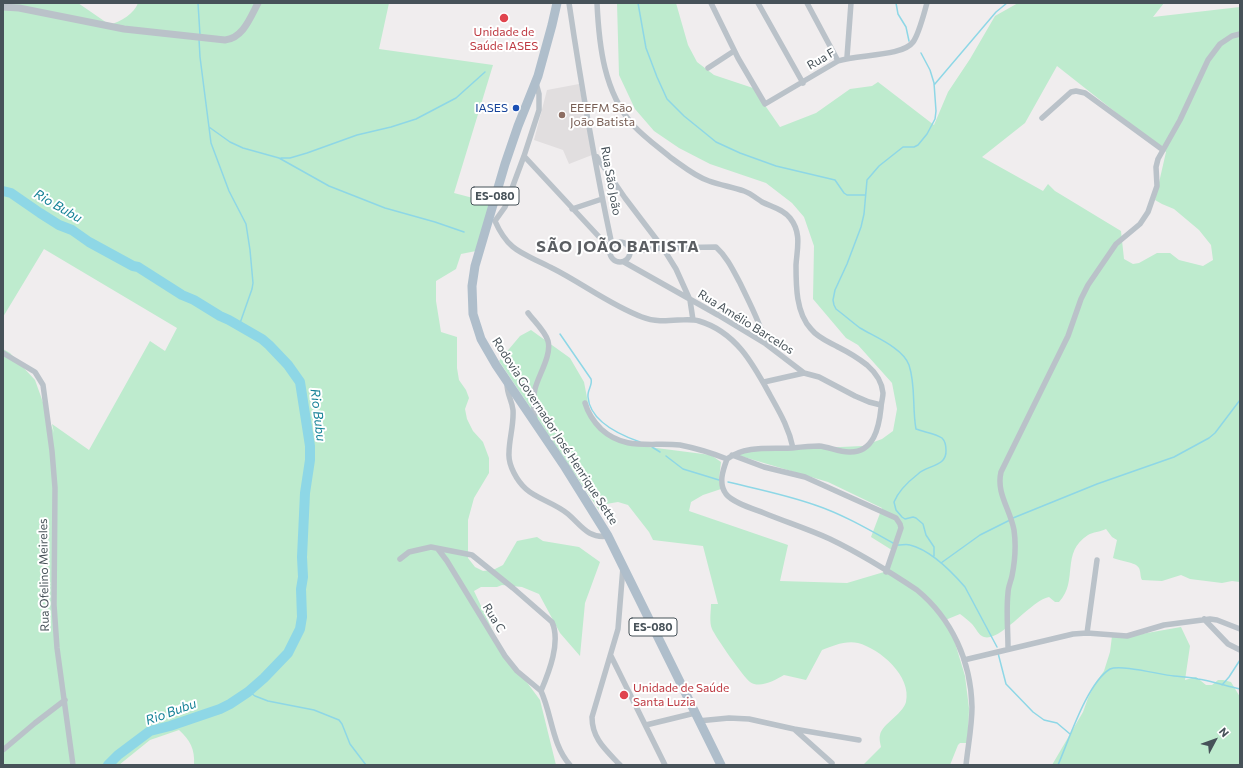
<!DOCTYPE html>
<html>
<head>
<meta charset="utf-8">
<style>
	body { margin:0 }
	#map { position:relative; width:1243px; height:768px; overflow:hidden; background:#f0edee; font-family:Commissioner,sans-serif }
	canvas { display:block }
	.frame { position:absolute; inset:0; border:4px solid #475259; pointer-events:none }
	.north { position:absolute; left:1195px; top:720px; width:40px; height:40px; -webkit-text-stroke:3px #fff; paint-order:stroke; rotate:49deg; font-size:11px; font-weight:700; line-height:16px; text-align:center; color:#475259 }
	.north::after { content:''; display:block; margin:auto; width:14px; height:18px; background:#475259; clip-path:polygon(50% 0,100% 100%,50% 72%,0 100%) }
</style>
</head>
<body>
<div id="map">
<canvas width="1243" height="768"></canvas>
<div class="frame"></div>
<div class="north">N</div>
</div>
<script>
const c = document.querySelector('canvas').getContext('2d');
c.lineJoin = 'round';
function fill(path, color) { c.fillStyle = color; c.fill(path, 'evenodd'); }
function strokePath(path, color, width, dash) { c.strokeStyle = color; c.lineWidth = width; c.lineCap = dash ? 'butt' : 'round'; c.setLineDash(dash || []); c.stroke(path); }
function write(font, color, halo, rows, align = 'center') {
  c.font = font + ' Commissioner,sans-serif'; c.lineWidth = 4; c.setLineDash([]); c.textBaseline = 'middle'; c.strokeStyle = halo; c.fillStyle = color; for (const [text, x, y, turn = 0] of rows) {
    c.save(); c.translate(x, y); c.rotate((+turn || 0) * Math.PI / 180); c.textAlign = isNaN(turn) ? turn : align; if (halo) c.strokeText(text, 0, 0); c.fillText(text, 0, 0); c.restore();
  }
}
fill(new Path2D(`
	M579 84 592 155 569 164 563 150 534 140 547 90Z`), '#e1dedf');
fill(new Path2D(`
	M3 3H78L110 25C121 21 134 14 138 3H389L379 49 493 65 454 193 492 203 476 251 461 254 456 269 436 281V301L441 332 457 337V368L459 380 466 390 469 398 465 409 467 419 473 431 483 442 489 458V473L474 498 468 520V558L475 567 483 571 493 570 503 565 517 541 537 537 543 541 579 547 600 562 585 603 580 656 560 633 539 594 522 587 502 585 497 587H481L474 591 500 646 540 700 556 765H194C195 749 190 740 179 730L150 740 119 765H3V349L10 353 35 380 54 433 52 424 89 450 150 341 165 351 177 328 44 249 3 317Z
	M617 3H676L688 45 697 62 714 75 753 88 780 127 816 113 850 89 872 86 878 82 934 125 948 92 970 59 995 16 1018 3H1164L1153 17 1240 7V582L1232 581 1222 583 1190 579 1181 575 1162 581 1142 580C1140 577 1141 572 1139 568 1136 562 1120 561 1113 558L1117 540 1112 537 1106 529C1100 532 1093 532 1088 535 1060 553 1079 581 1059 602H1055L1049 597C1031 600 1001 642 984 637 978 635 976 628 972 624 968 620 964 617 960 614L943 621 953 631 956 646 965 676 969 708 968 743H960L958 745 950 765H863L881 747C880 743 879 738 880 735 882 724 902 715 906 702 912 676 880 649 858 643 846 640 832 646 822 650L806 680 784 675C775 680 760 689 750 682 744 678 715 636 712 629 709 622 711 611 711 604H718L703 546 653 540 649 532 628 505 618 502 606 504 599 510 499 361 520 336 531 330 570 358 584 382 590 413 603 428 625 444 711 455 721 462 719 479 721 489 703 495 691 502 689 511 788 545 780 581 847 583 884 572 895 552 871 537 882 508 828 482 737 455 750 451 863 446 882 439 893 431 897 409 892 383 858 345 846 338 813 299 814 246 804 217 792 203 766 183 710 164 679 148 654 131 635 109 619 75ZM1057 66 1166 152 1155 200 1162 204 1174 209 1199 230 1211 245 1213 260 1203 266 1179 260 1170 253H1157L1139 263 1133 264 1124 259 1121 231 1055 191 1048 184 1043 191 982 157 1025 123Z
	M1181 627 1190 646 1185 680 1196 677 1206 685H1212L1218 680H1223L1231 682 1240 697V765H1052L1083 712 1088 698 1096 682 1104 671 1110 652 1112 636H1130Z`), '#beebce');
strokePath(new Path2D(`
	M198 3 200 35
	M638 3 646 48 657 77 667 99 684 116 705 133 716 142 740 153 776 166 835 180 844 193 847 195H865
	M896 3 898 14 906 27 909 41
	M199 39 200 57 211 143 229 191 246 224 250 250 253 283 252 289 239 326
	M921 53 930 70 934 83 936 111 935 119 927 134 918 145 914 147H903L879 166 867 180 864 214 861 227 847 264 835 290 833 300 834 305 836 309C844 315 852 322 860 328 875 337 903 348 909 365 916 386 912 408 916 429 923 432 935 433 942 438 945 441 946 446 946 450 947 467 927 465 918 474 909 481 898 492 894 502L896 510 902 517 905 519 913 517 916 518 923 524 926 535 934 547V556
	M934 85 996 12 1007 3
	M209 127 230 142 243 148 279 158 329 186 385 208 435 222 464 232
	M281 158H290L307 153 357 135 391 127 416 119 456 98 485 72
	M560 334 591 379C593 385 587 390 588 397 590 422 620 435 640 442
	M652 447 660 452
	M666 456 683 469 719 480
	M728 482C757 489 787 495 815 505 842 514 868 529 893 543
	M1013 518 1097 484 1174 457 1209 438 1215 433 1240 400
	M898 545C902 545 907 544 910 545 930 550 952 572 965 587L997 647
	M941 563 980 535 1010 520
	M998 653 1006 684 1033 712 1044 720 1057 723 1070 734
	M1222 685 1229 677 1240 660
	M248 691 255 696 268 701 314 710 339 720 342 724 350 744 366 765
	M1058 765C1069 740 1087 683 1110 669 1121 664 1161 675 1174 676 1182 677 1190 677 1198 679 1212 681 1226 686 1240 689`), '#8ed7e6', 1.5);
strokePath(new Path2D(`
	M3 191 11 193 40 213 59 225 72 230 89 242 133 266 138 267 182 295 194 300 220 316 229 320 262 339 269 345 288 365 300 382 310 446V460L305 493 302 557 303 577 301 589 302 617 300 629 288 653 264 678 248 692 230 704 220 709 170 726 150 731 118 755 108 765`), '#8ed7e6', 10);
strokePath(new Path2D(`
	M569 3C581 84 595 165 612 245
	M597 3C599 46 604 92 633 125 644 137 658 147 670 157 683 166 694 176 709 181 720 185 732 187 744 191 750 193 756 198 762 202 772 207 783 209 790 218 802 233 797 249 796 265 796 286 796 313 811 329 818 338 829 342 838 347 848 352 858 358 867 365 875 372 882 382 883 393 883 398 881 403 881 408 879 427 874 453 849 452 839 452 829 447 819 446 810 446 801 447 792 448 771 449 745 445 727 459
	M711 3 738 58 765 104 838 61C857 54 902 57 913 42 919 34 924 13 927 3
	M758 3 803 83
	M807 3 838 61
	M847 57 851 3
	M708 68 734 51
	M1042 118 1071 92 1076 91 1085 93 1163 150
	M524 156 602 240 610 250
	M597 157 625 198 663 248 676 269 690 300 693 320
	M572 209 602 199
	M495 221C509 253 524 253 552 268 582 283 610 305 642 317 654 322 666 321 678 320 685 320 692 319 699 321 736 332 753 364 770 395 780 413 789 428 793 448
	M495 221 505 207 524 156 539 110V94L536 83
	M610 252a10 10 0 1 1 20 0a10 10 0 1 1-20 0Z
	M630 251 663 248 716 247C727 257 733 270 740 283 750 304 760 322 766 344
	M624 262 718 315 766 344 804 373 819 377 855 396 869 402 881 405
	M528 313C534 321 545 331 548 341 552 355 538 376 535 389 532 400 534 410 535 421
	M3 353 35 372 43 385 52 451 55 488 54 605 57 648 73 765
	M764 382 804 373
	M507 384C507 395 512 400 513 410 514 425 509 439 509 453 508 465 517 481 526 489 537 499 555 503 568 514 581 525 588 539 608 536
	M585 403C588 413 593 421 601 429 625 451 651 442 680 445 695 448 712 453 727 459
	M732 455 764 467 805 477 896 518 900 524 901 528 886 572
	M727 459C723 470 718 483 726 494 733 503 754 509 764 513 786 522 808 529 830 539 859 553 890 572 917 590 952 619 971 661 972 707 972 726 968 746 966 765
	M438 549 447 561 505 656 517 671 541 691
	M400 559 409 552 431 547 472 555 513 588 552 622C561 642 549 672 541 691 552 715 552 745 570 765
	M1204 619 1228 644 1240 650
	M1087 633 1097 560
	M1008 648C1008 630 1006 611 1008 593 1008 587 1011 581 1012 576 1015 561 1016 544 1014 530 1010 509 996 493 1001 472L1068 336 1081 299 1088 285 1116 244 1140 224 1148 212 1157 186 1156 167 1158 159 1180 120 1208 60 1220 44 1232 36 1240 34
	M611 656 665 765
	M964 660 1073 634 1087 633 1127 636 1164 625 1210 619 1217 620 1240 629
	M698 721 729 718 749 719 794 729 832 763
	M646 725 695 713
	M794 729 859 740
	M3 750 35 723 65 700
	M620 765C606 750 592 739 592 717L618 629 623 567`), '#bac2c9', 5.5);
strokePath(new Path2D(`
	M3 7 19 8 124 29 225 40C243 38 250 18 258 3`), '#bac2c9', 7);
strokePath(new Path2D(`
	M557 3 552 25 538 76 518 126 505 164 475 266 472 286 473 314 481 339 496 365 565 467 608 536 721 765`), '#afbecb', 9);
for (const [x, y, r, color] of [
	[504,18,5,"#e0444e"],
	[516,108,4,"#1a4fb4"],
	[562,115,4,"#8d6e63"],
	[624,695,5,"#e0444e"]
]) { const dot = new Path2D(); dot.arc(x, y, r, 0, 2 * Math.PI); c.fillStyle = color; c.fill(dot); strokePath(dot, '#fff', 1.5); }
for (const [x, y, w] of [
	[495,196,48],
	[653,627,48]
]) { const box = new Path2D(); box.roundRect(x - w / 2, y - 9, w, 18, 3); c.fillStyle = '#fff'; c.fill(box); strokePath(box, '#475259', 1); }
write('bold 11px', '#475259', null, [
	["ES-080",495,196],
	["ES-080",653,627]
]);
write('12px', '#be3a42', '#fff', [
	["Unidade de",504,32],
	["Saúde IASES",504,46],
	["Unidade de Saúde",633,688,"left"],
	["Santa Luzia",633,702,"left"]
]);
write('12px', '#475259', '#fff', [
	["Rua F",821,59,-30],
	["Rua São João",611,181,80],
	["Rua Amélio Barcelos",746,322,32],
	["Rodovia Governador José Henrique Sette",555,431,57],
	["Rua Ofelino Meireles",44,575,-91],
	["Rua C",494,618,58]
]);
write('12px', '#164399', '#fff', [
	["IASES",508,108]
], 'right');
write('12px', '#785e54', '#fff', [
	["EEEFM São",570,108],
	["João Batista",570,122]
], 'left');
write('italic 13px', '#158197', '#fff', [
	["Rio Bubu",58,206,30],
	["Rio Bubu",318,415,83],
	["Rio Bubu",171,712,-20]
]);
c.letterSpacing = '1px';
write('bold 16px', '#5b5e62', '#fff', [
	["SÃO JOÃO BATISTA",618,247]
]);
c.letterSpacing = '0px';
</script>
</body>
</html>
